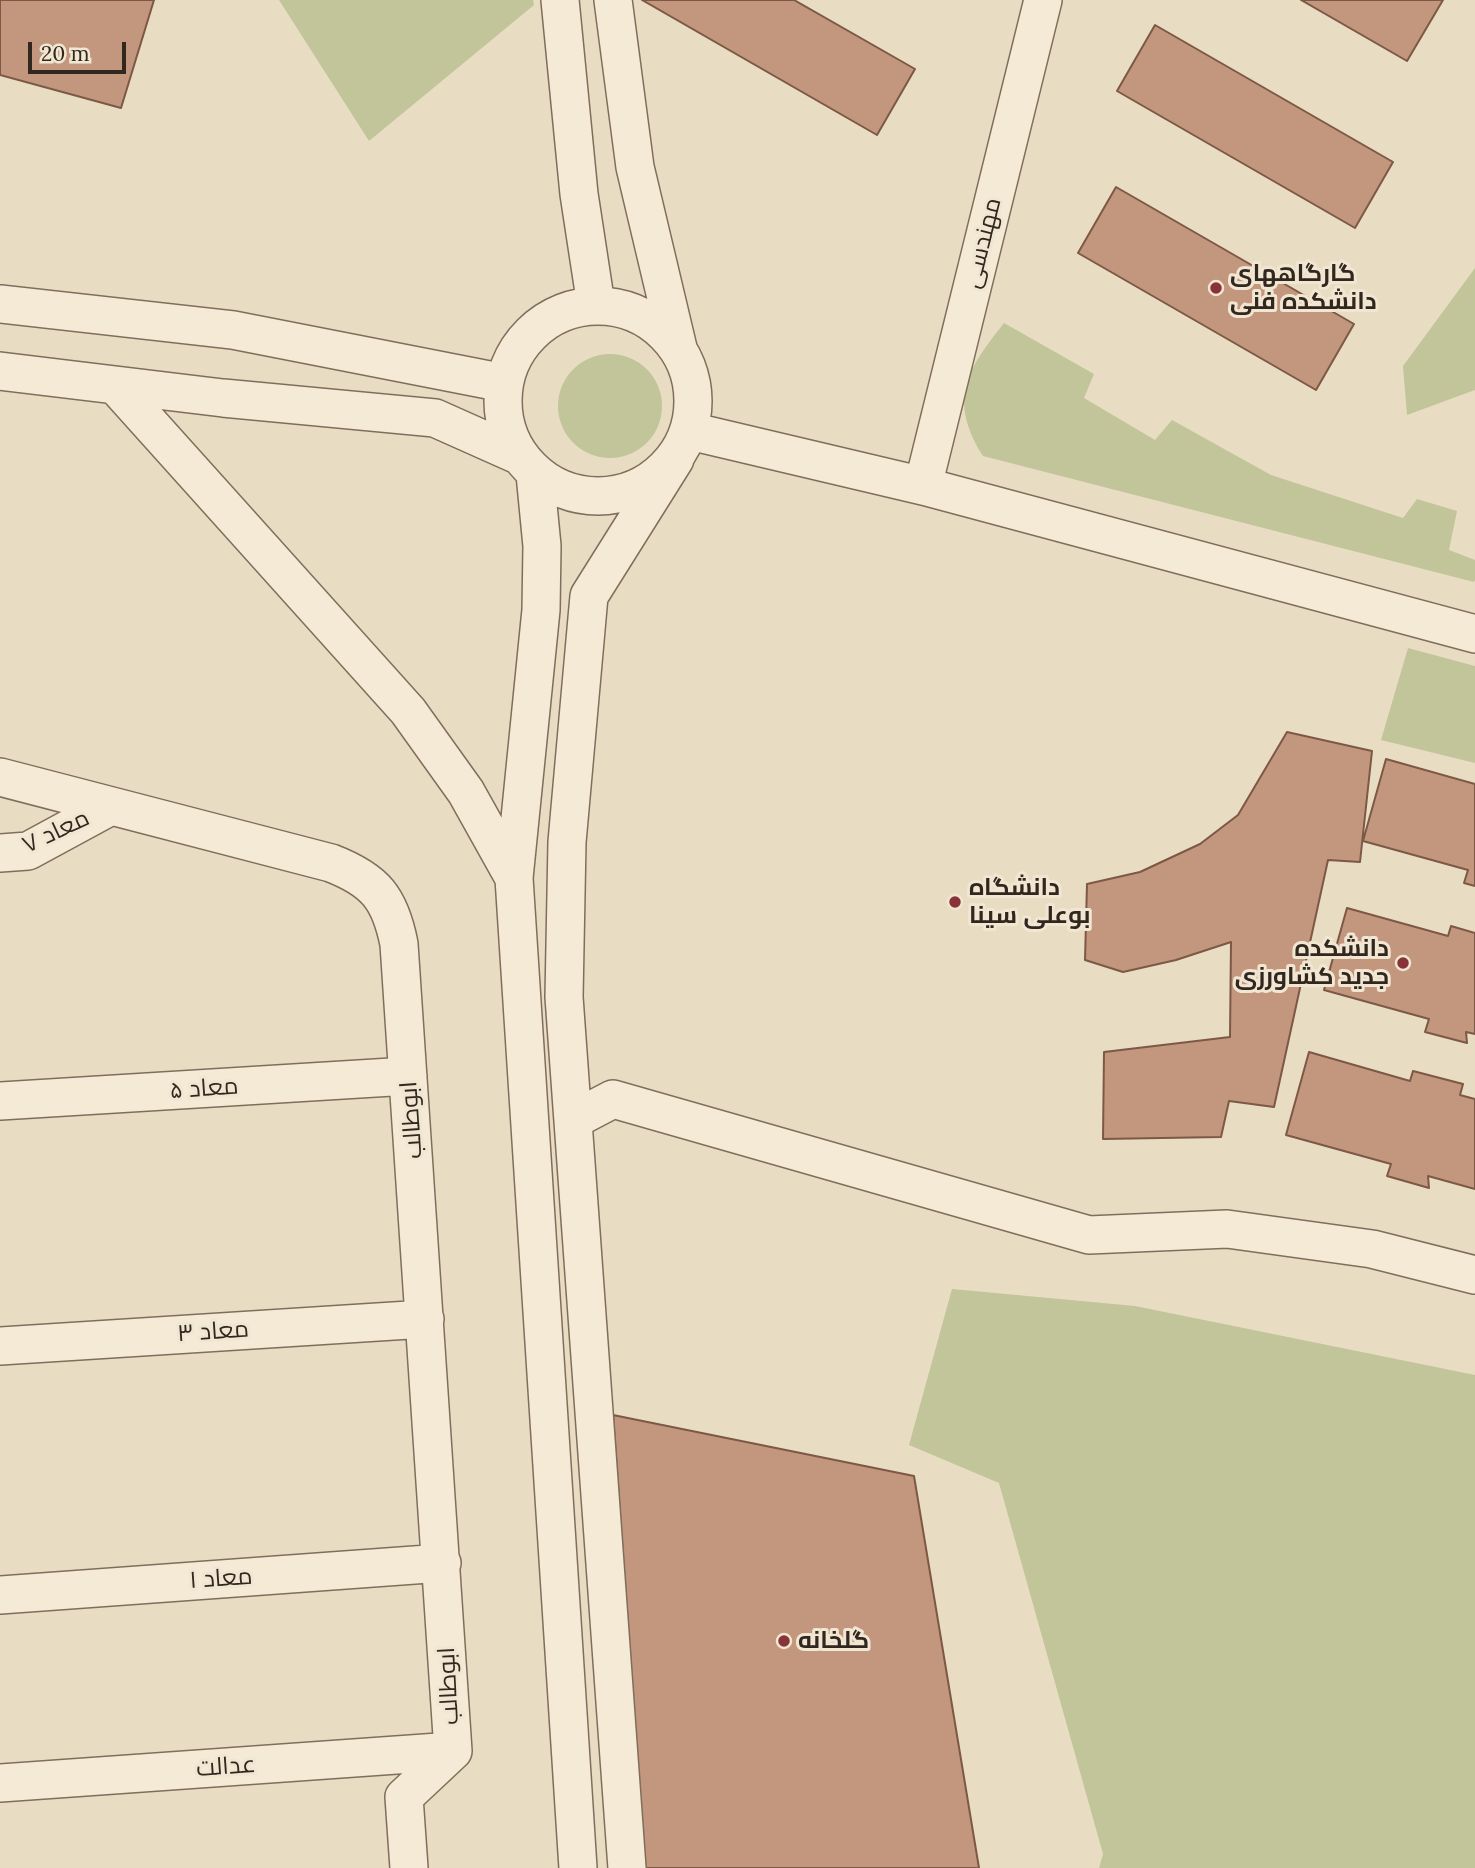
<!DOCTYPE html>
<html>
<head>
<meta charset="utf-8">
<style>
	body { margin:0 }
	#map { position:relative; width:1475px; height:1868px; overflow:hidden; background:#e8dcc3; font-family:Lora,serif }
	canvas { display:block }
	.scale { position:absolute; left:28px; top:42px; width:98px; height:32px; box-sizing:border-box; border:4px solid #32271e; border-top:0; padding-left:9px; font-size:21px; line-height:24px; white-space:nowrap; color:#32271e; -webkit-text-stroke:5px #f1e6d2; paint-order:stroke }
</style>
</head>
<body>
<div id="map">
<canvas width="1475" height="1868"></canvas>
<div class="scale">20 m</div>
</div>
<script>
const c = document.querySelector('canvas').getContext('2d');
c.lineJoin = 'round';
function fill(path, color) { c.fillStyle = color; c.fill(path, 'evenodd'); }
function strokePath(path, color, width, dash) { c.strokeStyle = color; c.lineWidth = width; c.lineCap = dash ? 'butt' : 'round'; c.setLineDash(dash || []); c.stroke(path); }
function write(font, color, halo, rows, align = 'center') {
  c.font = font + ' Lora,Cairo,serif'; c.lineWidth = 6; c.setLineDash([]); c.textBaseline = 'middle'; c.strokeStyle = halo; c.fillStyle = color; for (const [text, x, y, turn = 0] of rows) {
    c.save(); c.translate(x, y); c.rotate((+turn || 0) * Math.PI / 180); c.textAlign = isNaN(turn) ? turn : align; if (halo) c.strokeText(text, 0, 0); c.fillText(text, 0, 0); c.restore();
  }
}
fill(new Path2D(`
	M279 0H533L534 5 369 141Z
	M1475 268V390L1407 415 1403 366Z
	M1004 323 1094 374 1084 398 1155 440 1172 420 1271 475 1403 518 1417 499 1457 511 1449 550 1475 560V580L1474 582 983 456C948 399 966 371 1004 323Z
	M558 406a52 52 0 1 1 104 0a52 52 0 1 1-104 0Z
	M1408 648 1475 666V763L1381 740Z
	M952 1289 1135 1306 1475 1375V1868H1099L1103 1854 999 1483 909 1445Z`), '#c2c599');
const building = new Path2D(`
	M0 0H154L121 108 0 75Z
	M642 0H794L915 69 877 135Z
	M1301 0H1443L1407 61Z
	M1155 25 1393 162 1355 228 1117 91Z
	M1116 187 1354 324 1316 390 1078 253Z
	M1287 732 1372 751 1360 862 1328 860 1274 1107 1229 1101 1221 1137 1103 1139 1104 1052 1230 1037 1231 942 1176 960 1123 972 1085 960 1087 884 1140 872 1200 844 1238 815Z
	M1386 759 1475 784V886L1464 883 1468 870 1363 841Z
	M1347 908 1448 936 1451 926 1475 933V1034L1466 1032 1467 1043 1425 1032 1429 1019 1324 990Z
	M1309 1052 1410 1081 1413 1071 1463 1084 1460 1095 1475 1099V1189L1428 1176 1429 1188 1387 1176 1391 1164 1286 1135Z
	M613 1415 914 1476 979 1868H645Z`);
fill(building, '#c2977e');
strokePath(building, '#7d5845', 2);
const minor = new Path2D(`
	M560 0 579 194 596 305
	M613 0 635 167 678 348
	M0 304 233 330 504 383
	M503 401a95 95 0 1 1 190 0a95 95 0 1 1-190 0Z
	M0 371 223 398 435 418 518 455
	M115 385 408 711 466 792 514 878
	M690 431 923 486 1475 634
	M535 474 542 546 541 610 514 878 578 1868
	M923 486 1043 0
	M0 777 331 863C375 880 390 898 399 944L453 1751
	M0 853 28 851 111 806
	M0 1101 408 1076
	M573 1120 613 1099 1089 1235 1227 1229 1372 1249 1475 1275
	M0 1346 425 1319
	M0 1595 442 1563
	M0 1783 453 1751
	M409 1868 404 1797 453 1751
	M627 1868 564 997 567 842 589 596 675 459`);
strokePath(minor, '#806e5c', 40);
strokePath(minor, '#f4ead5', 37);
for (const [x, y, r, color] of [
	[1216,288,7,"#883338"],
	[955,902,7,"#883338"],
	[1403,963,7,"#883338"],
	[784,1641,7,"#883338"]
]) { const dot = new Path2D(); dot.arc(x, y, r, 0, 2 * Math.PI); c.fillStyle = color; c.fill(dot); strokePath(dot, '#f1e6d2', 2.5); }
write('24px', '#32271e', '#f1e6d2', [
	["مهندسی",983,243,-76],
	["معاد ۷",56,832,-25],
	["معاد ۵",204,1089,-4],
	["ابوطالب",412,1120,-94],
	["معاد ۳",213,1332,-4],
	["معاد ۱",221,1579,-4],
	["ابوطالب",449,1686,-93],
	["عدالت",226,1767,-4]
]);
write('bold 24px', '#32271e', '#f1e6d2', [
	["گارگاههای",1230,274],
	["دانشکده فنی",1230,302],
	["دانشگاه",969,888],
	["بوعلی سینا",969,916],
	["دانشکده",1389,949,"right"],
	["جدید کشاورزی",1389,977,"right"],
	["گلخانه",798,1641]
], 'left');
</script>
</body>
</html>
